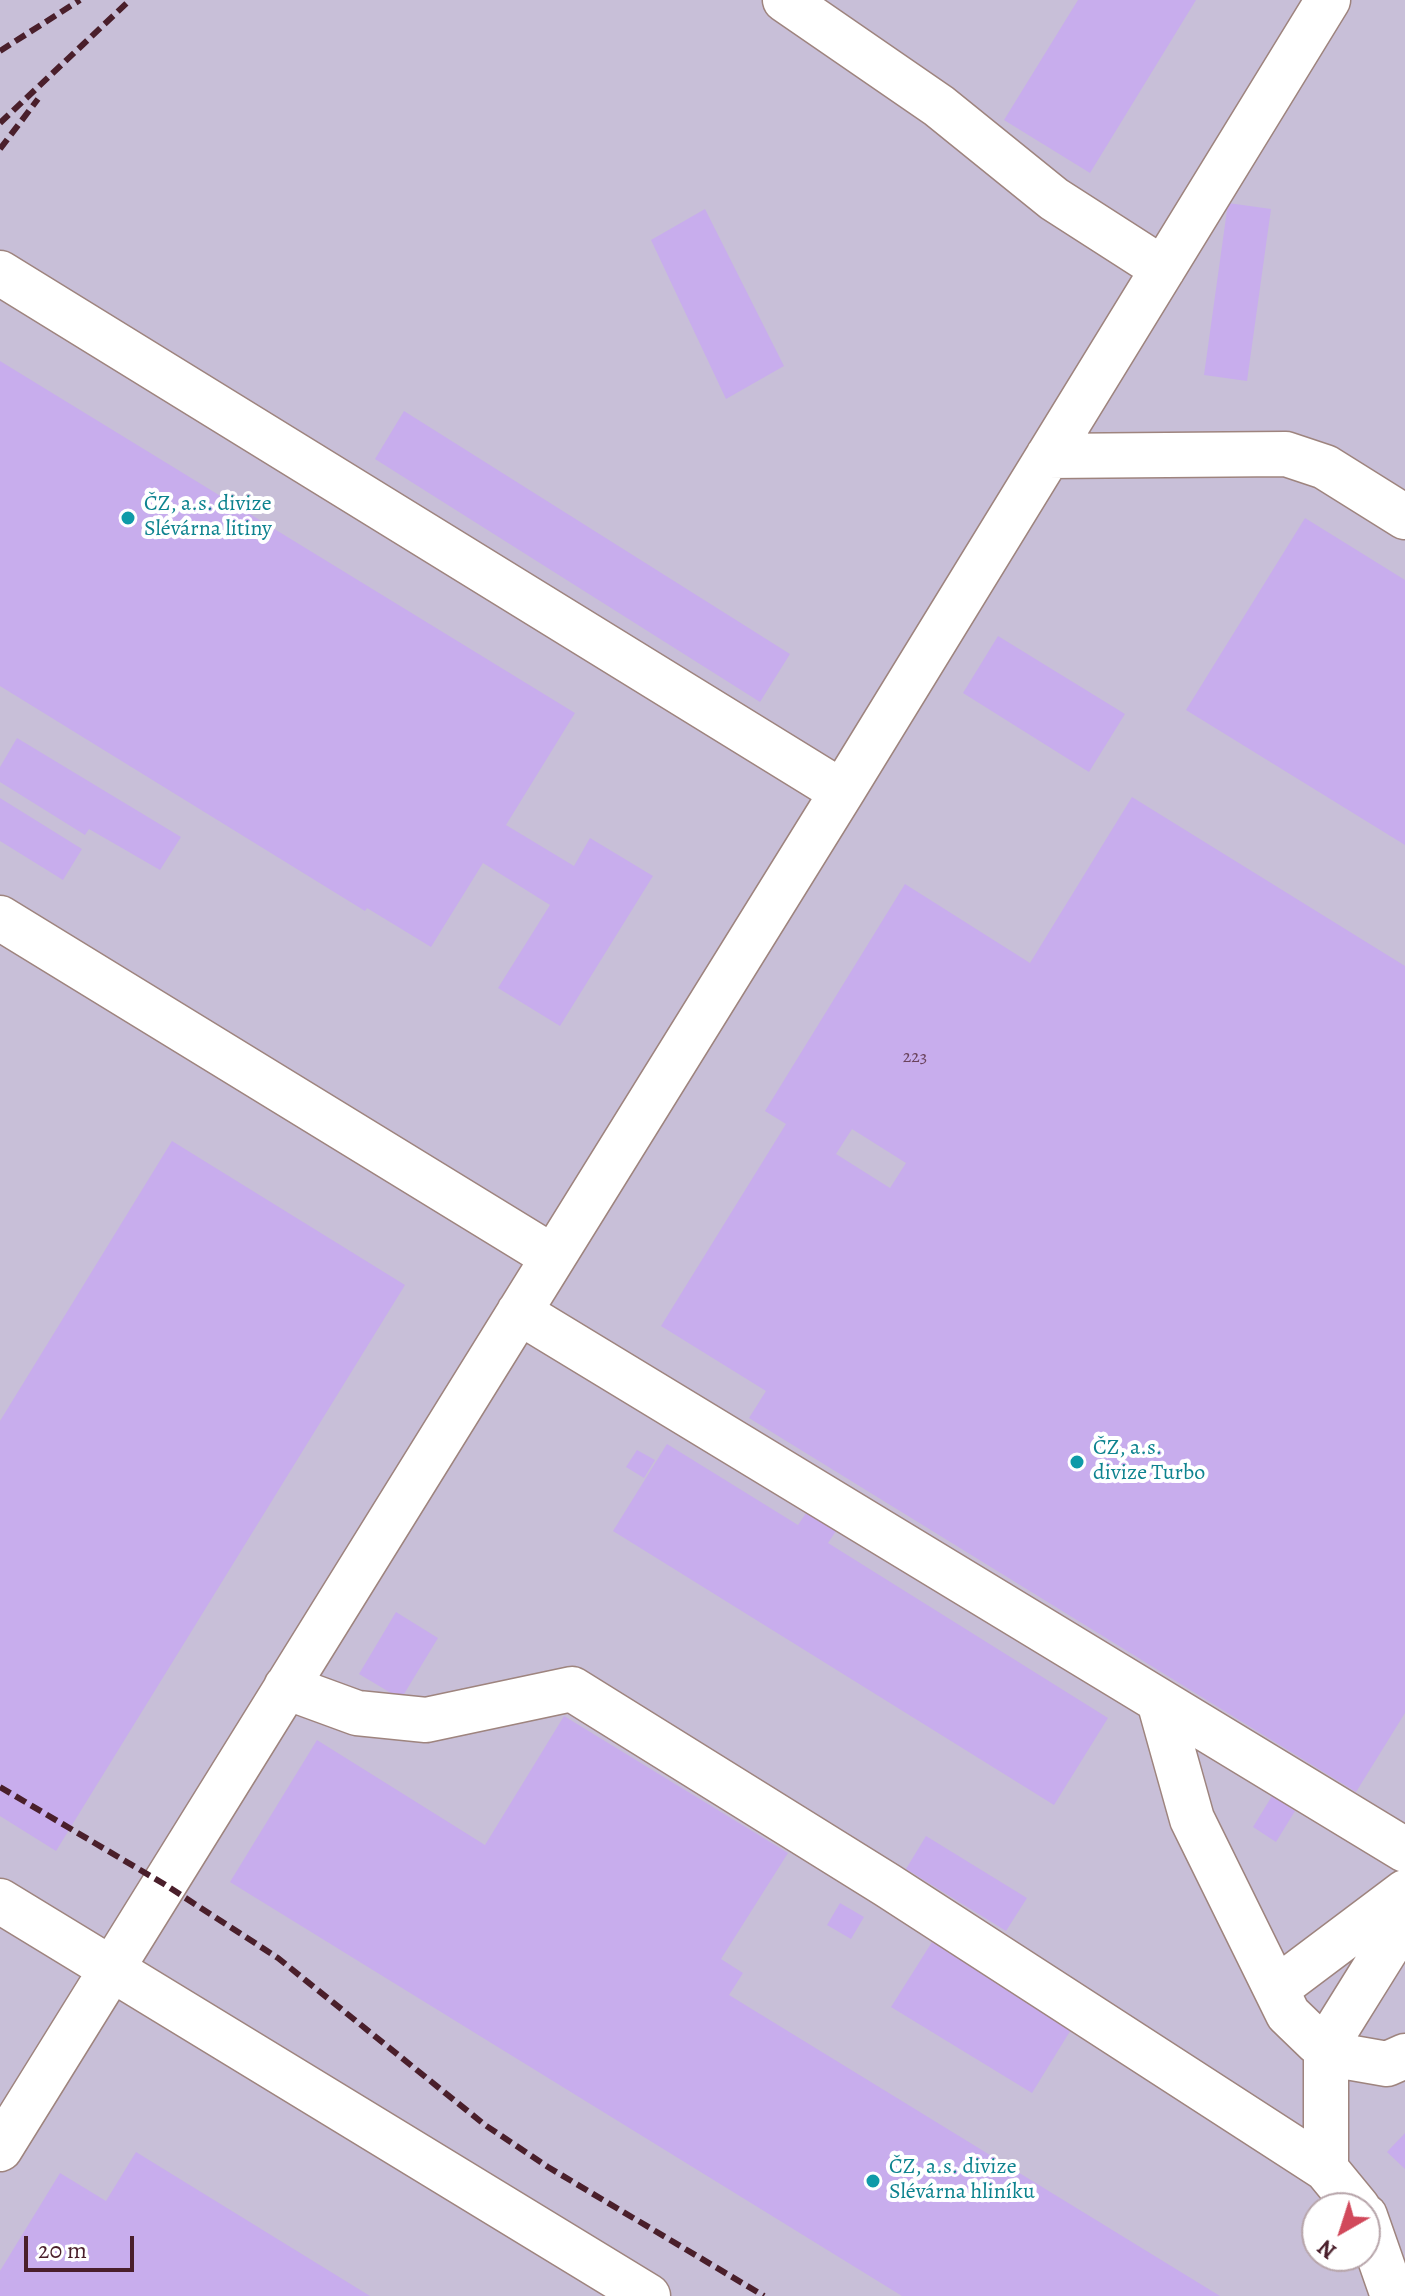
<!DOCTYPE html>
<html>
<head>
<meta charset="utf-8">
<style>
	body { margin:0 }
	#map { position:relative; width:1405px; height:2296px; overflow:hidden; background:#f3e9d2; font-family:Alegreya,serif }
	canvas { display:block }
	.north { position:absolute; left:1301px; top:2192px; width:80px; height:80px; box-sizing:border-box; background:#fff; border:2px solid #b7a5aa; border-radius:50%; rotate:219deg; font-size:22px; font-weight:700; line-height:32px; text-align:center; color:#4a1f2b }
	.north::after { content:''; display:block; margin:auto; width:28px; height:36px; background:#d1495b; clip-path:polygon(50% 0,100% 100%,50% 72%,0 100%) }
	.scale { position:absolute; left:24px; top:2236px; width:110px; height:36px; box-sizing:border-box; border:4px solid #4a1f2b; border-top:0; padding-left:10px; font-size:24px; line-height:28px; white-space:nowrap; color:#4a1f2b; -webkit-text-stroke:6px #fff; paint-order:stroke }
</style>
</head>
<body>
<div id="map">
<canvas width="1405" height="2296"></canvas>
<div class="north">N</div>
<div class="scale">20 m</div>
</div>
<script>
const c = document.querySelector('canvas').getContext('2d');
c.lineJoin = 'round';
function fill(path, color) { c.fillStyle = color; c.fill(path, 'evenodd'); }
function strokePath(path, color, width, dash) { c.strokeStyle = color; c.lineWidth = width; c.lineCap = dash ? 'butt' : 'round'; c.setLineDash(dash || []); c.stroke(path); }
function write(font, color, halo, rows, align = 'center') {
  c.font = font + ' Alegreya,serif'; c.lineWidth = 8; c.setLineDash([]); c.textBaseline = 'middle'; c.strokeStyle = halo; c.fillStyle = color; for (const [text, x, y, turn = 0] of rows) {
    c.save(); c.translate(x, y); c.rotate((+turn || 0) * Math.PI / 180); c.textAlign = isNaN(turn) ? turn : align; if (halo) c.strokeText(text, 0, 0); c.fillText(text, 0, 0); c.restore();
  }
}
fill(new Path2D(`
	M0 0H1405V2296H0ZM1317 2208H1365V2256H1317Z`), '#c8bfd8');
fill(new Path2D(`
	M1078 0H1196L1090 173 1004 120Z
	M1228 203 1271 209 1247 381 1204 375Z
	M705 209 784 366 726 399 651 240Z
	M0 361 575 713 506 825 574 866 590 838 653 876 560 1026 498 988 550 905 483 863 431 947 367 908 365 911 0 686Z
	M404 411 790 654 760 702 375 459Z
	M1305 518 1405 580V845L1186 710Z
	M998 636 1125 714 1089 772 963 693Z
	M17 738 181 837 160 870 89 829 85 835 0 782V767Z
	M1132 797 1405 966V1713L1356 1792 749 1418 766 1391 661 1326 786 1124 765 1111 905 884 1030 963ZM852 1129 906 1163 890 1188 836 1154Z
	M0 798 82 849 63 880 0 841Z
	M172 1141 405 1285 56 1851 0 1816V1421Z
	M667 1444 798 1525 806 1513 836 1531 828 1543 1108 1718 1054 1805 613 1531Z
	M637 1450 655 1460 644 1478 626 1467Z
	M396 1612 438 1638 401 1699 359 1674Z
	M564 1716 788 1853 721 1959 743 1973 729 1995 1220 2296H902L230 1882 317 1740 485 1845Z
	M1272 1796 1295 1811 1276 1842 1253 1827Z
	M926 1836 1027 1898 1006 1931 906 1869Z
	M840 1903 864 1917 851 1939 827 1925Z
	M932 1942 1072 2028 1032 2093 891 2007Z
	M1405 2133V2169L1387 2152Z
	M136 2152 370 2296H0V2271L60 2173 106 2201Z`), '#c8aded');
const minor = new Path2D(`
	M785 0 939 106 1054 199 1163 269
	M0 273 842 792
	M1048 456 1286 454 1325 467 1405 517
	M0 918 553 1257
	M519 1312 1405 1850
	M286 1687 357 1713 426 1720 572 1689 887 1885 1326 2169 1358 2208
	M1159 1701 1192 1819 1288 2014 1317 2042 1347 2057 1387 2064 1405 2056
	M0 1901 648 2296
	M1276 1989 1405 1892
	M0 2149 842 792 1328 0
	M1326 2169V2046L1405 1919
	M1365 2216 1393 2296`);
strokePath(minor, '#9e847e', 47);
strokePath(minor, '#fff', 44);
strokePath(new Path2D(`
	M0 51 80 0
	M0 123 130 0
	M0 149 38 99
	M0 1787 164 1884 278 1958 485 2125 548 2167 764 2296`), '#4a1f2b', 6, [12, 6]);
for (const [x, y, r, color] of [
	[128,518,8,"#0f9aa8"],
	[1077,1462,8,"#0f9aa8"],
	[873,2181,8,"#0f9aa8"]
]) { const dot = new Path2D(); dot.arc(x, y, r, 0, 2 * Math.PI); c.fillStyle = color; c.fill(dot); strokePath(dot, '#fff', 3); }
write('18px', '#6a425c', null, [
	["223",915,1058]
]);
write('22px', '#0d838f', '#fff', [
	["ČZ, a.s. divize",144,505],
	["Slévárna litiny",144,530],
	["ČZ, a.s.",1093,1449],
	["divize Turbo",1093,1474],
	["ČZ, a.s. divize",889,2168],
	["Slévárna hliníku",889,2193]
], 'left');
</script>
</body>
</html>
